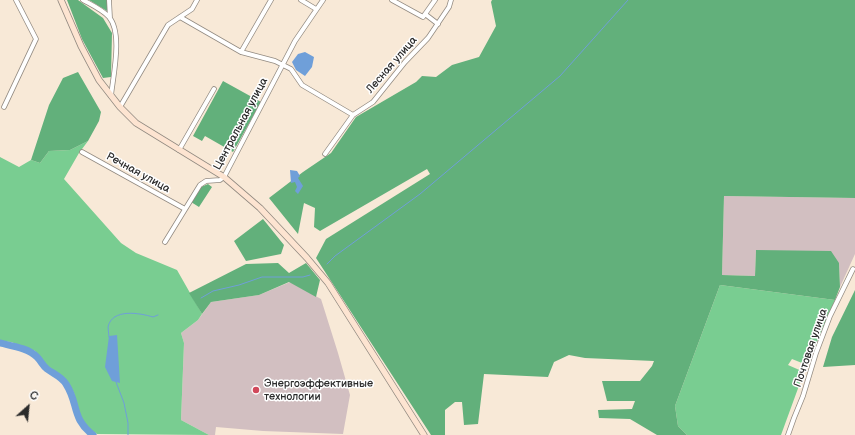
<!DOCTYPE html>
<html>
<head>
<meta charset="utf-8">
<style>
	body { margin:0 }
	#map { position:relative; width:855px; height:435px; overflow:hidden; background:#f8e9d7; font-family:"Balsamiq Sans",sans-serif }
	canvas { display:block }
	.north { position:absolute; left:8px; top:387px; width:40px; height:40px; -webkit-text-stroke:3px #fff; paint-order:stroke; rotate:27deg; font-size:11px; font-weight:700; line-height:16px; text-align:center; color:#2b2b2b }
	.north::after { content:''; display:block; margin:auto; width:14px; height:18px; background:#2b2b2b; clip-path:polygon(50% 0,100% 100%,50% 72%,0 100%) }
</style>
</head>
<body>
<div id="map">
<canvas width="855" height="435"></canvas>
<div class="north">С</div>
</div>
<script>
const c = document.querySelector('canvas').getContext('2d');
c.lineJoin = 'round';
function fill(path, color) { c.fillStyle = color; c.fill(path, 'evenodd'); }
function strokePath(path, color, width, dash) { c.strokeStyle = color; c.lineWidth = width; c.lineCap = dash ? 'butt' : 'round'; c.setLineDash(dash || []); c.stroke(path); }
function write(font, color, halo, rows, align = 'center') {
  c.font = font + ' "Balsamiq Sans",sans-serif'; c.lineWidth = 3; c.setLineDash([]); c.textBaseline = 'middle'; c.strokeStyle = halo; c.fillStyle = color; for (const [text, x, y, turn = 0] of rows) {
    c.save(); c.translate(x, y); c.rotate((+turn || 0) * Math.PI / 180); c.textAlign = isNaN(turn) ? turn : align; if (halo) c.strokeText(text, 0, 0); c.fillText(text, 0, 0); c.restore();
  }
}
fill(new Path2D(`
	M724 196 855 198V254L840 287 839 263 756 250 755 276 722 275Z
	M290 282 321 299 338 353 350 395 343 434 263 431 216 427 215 435H209L181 420 184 343 181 333 198 320 211 302 259 295Z`), '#d2bfc1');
fill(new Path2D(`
	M88 141 79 153 64 179 121 243 136 253 177 270 202 314 198 320 181 333 184 343 181 420 209 435 97 434 87 427 80 417 74 393 68 382 63 377 45 364 35 351 11 342 0 341V157L19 167 31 160 40 163 49 151 70 150Z
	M720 285 835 300 807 365 792 359 788 365 804 372 781 435H687L678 426 675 406Z`), '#79cd91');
fill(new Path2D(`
	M67 0H78L103 18 112 33 111 77 103 78 82 39Z
	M89 0H107V11Z
	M492 0H855V198L724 196 722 275 755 276 756 250 831 251 839 263 840 287 835 300 720 285 675 406 678 426 687 435H657L630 419 599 418 598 410 632 409 635 401H607L602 381H640L652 366 654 361 585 358 569 355 554 362 548 377 484 374 478 424 464 425 462 402H455L445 410V435H431L316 258 326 239 430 174 427 169 320 231 314 227 315 208 304 203 298 234 269 198 303 172 331 153 356 117 416 82 422 76 436 77 452 65 479 57 496 26 491 2Z
	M78 72 101 112 99 121 88 141 70 150 49 151 40 163 31 160 49 105 63 78Z
	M223 81 261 102 233 152 205 136 202 141 193 136Z
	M208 184 212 187 199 207 191 202 201 187Z
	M263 219 284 245 281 254 246 261 234 241Z
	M278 263 289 273 306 263 320 280 316 297 289 282 259 295 211 302 202 314 189 293 246 264Z
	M855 290V365L823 367 832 337Z`), '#62b07b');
fill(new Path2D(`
	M305 52 314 57 312 67 305 76 296 70 292 62 298 54Z
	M290 170 297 171 300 176 298 178 303 186 298 194 295 191 297 187 295 182 291 183Z
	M117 335 120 383 112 381 105 367 109 336Z`), '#6f9fd9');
strokePath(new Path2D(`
	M327 264 335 256 420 194 560 76 628 0
	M201 298 213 291 239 285 262 277H303L310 275
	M109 337C109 334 108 330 108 327 112 308 140 313 153 317L158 315
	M116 382 124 403 128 423V435`), '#6f9fd9', 1);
strokePath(new Path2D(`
	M0 343C12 346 28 348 37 357 41 361 43 366 47 369 54 374 62 377 66 384 79 404 71 418 93 435`), '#6f9fd9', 7);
const minor = new Path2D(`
	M83 0C92 5 103 10 109 17 123 33 113 76 111 96
	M109 0 110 18
	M301 0 316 9
	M392 0 423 17 435 0
	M425 14 438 24
	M180 17 241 52 275 61 291 69 302 85 353 115
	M241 52 271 0
	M4 107 36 39 16 0
	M120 107 168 25 192 9 197 0
	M179 150 214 89
	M82 152 185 209
	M325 154 353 115 373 102 405 62 428 38 449 7 451 0
	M165 242 200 185 206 181 220 180 224 177 295 41 323 0
	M788 435 794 418 803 396 816 353 830 316 853 269`);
const secondary = new Path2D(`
	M61 0 81 46 99 80 120 107 136 123 224 177 260 208 307 258 328 283 424 435`);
strokePath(minor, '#928a81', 5.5);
strokePath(secondary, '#928a81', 7);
strokePath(minor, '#fff', 4);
strokePath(secondary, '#fde4d1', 5.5);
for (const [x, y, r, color] of [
	[256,390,4,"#d1495b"]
]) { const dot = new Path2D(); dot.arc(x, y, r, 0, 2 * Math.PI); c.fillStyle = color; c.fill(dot); strokePath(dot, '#fff', 1.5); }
write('11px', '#2b2b2b', '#fff', [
	["Лесная улица",392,65,-49],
	["Центральная улица",241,124,-62],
	["Речная улица",138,173,29],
	["Почтовая улица",811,348,-71]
]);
write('11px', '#2b2b2b', '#fff', [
	["Энергоэффективные",264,384],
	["технологии",264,397]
], 'left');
</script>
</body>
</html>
